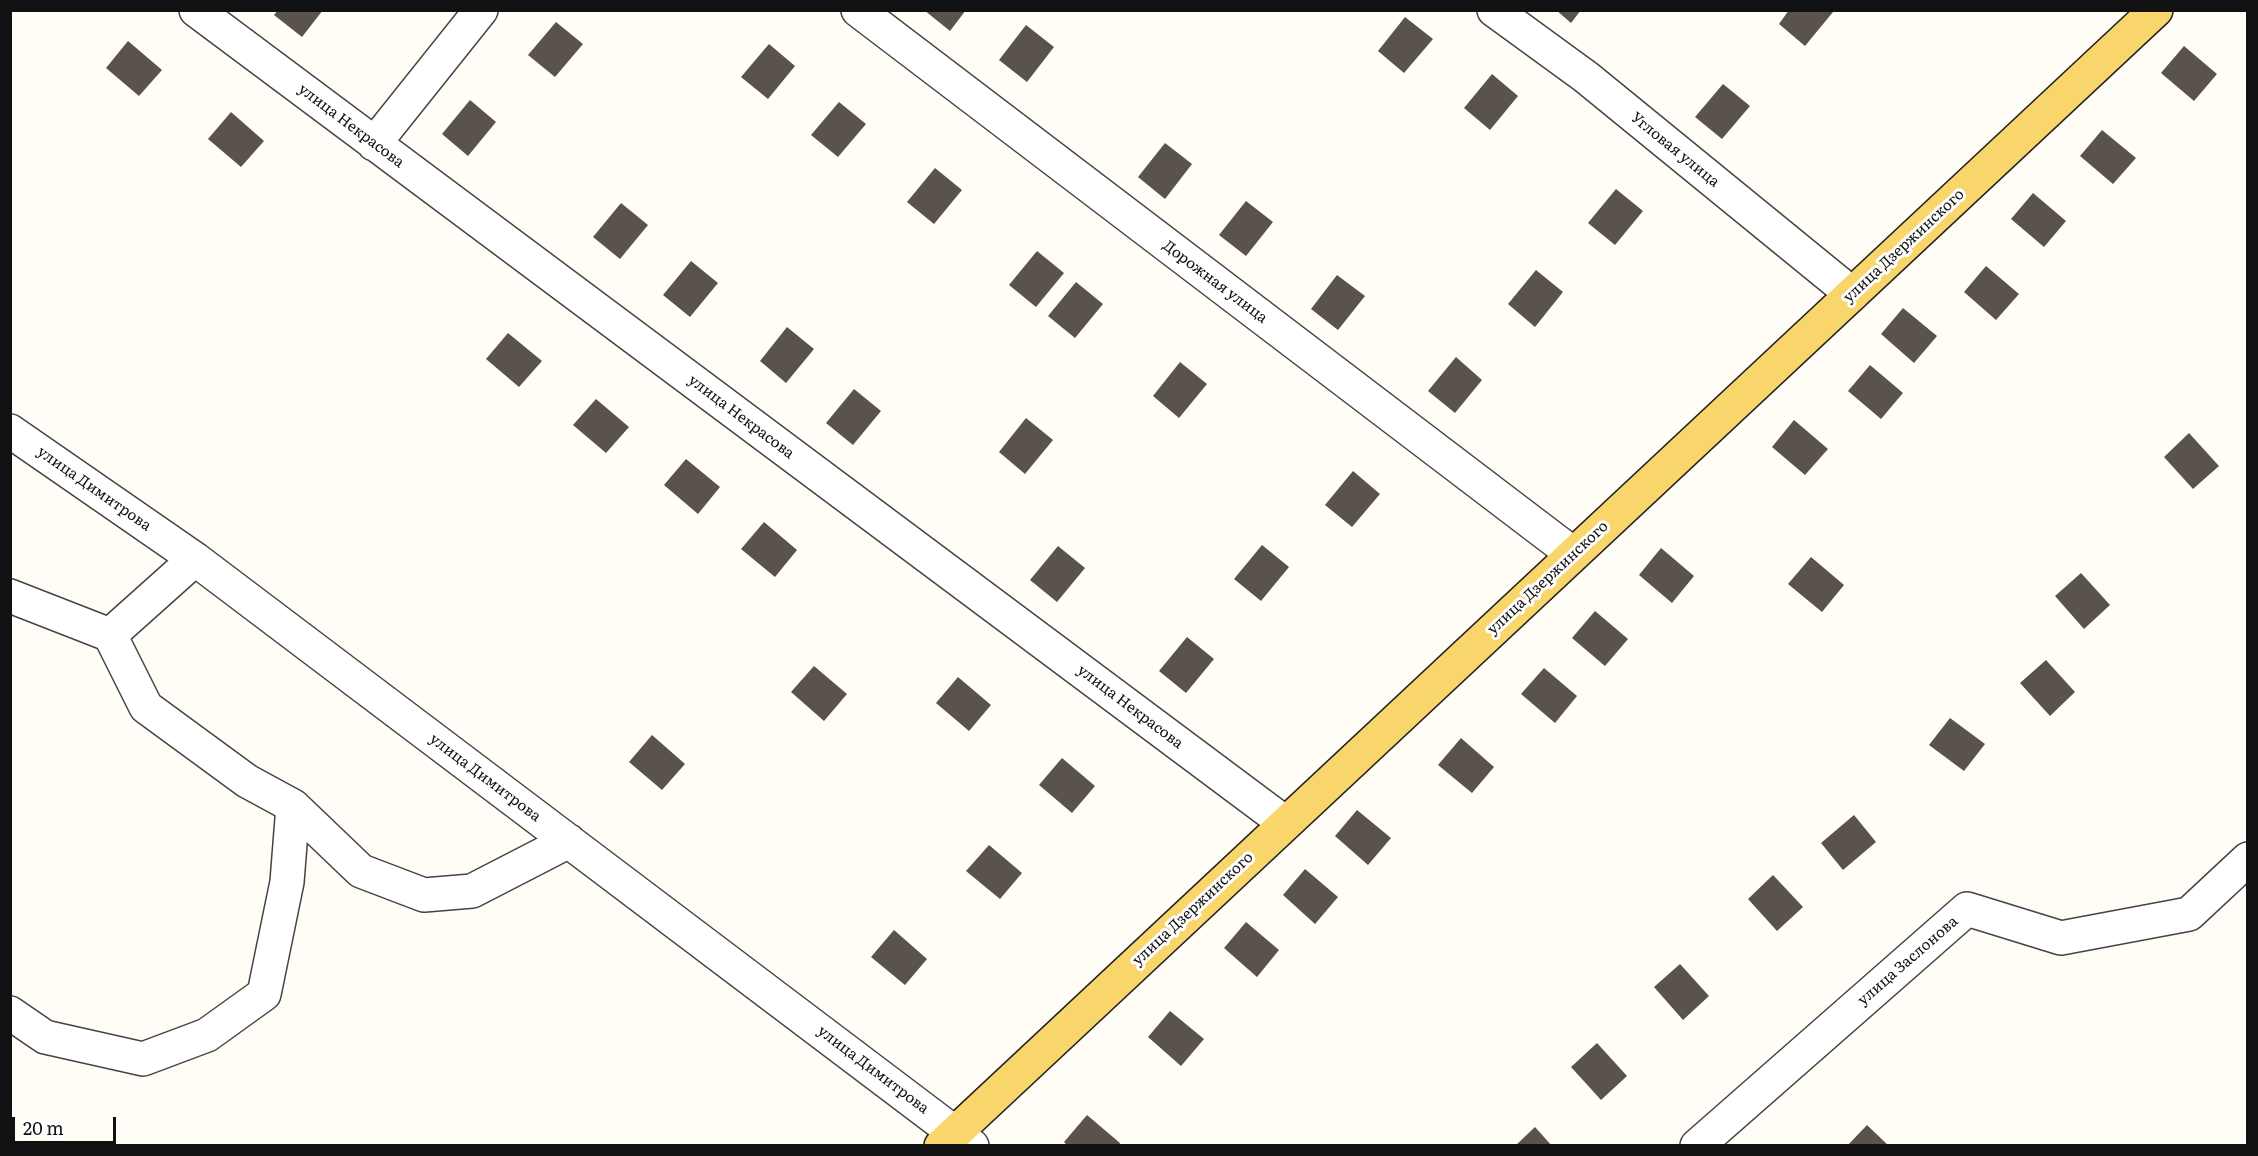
<!DOCTYPE html>
<html>
<head>
<meta charset="utf-8">
<style>
	body { margin:0 }
	#map { position:relative; width:2258px; height:1156px; overflow:hidden; background:#fffdf5; font-family:Literata,serif }
	canvas { display:block }
	.frame { position:absolute; inset:0; border:12px solid #111; pointer-events:none }
	.scale { position:absolute; left:12px; top:1117px; width:104px; height:27px; box-sizing:border-box; border:3px solid #111; border-top:0; padding-left:8px; font-size:18px; line-height:21px; white-space:nowrap; color:#111; -webkit-text-stroke:4px #fff; paint-order:stroke }
</style>
</head>
<body>
<div id="map">
<canvas width="2258" height="1156"></canvas>
<div class="frame"></div>
<div class="scale">20 m</div>
</div>
<script>
const c = document.querySelector('canvas').getContext('2d');
c.lineJoin = 'round';
function fill(path, color) { c.fillStyle = color; c.fill(path, 'evenodd'); }
function strokePath(path, color, width, dash) { c.strokeStyle = color; c.lineWidth = width; c.lineCap = dash ? 'butt' : 'round'; c.setLineDash(dash || []); c.stroke(path); }
function write(font, color, halo, rows, align = 'center') {
  c.font = font + ' Literata,serif'; c.lineWidth = 6; c.setLineDash([]); c.textBaseline = 'middle'; c.strokeStyle = halo; c.fillStyle = color; for (const [text, x, y, turn = 0] of rows) {
    c.save(); c.translate(x, y); c.rotate((+turn || 0) * Math.PI / 180); c.textAlign = isNaN(turn) ? turn : align; if (halo) c.strokeText(text, 0, 0); c.fillText(text, 0, 0); c.restore();
  }
}
fill(new Path2D(`
	M278 10H323L302 37 274 15Z
	M924 10H966L950 31Z
	M1556 10H1581L1571 23Z
	M1789 10H1831L1833 12 1805 46 1779 24Z
	M1405 17 1433 39 1404 73 1378 51Z
	M556 22 583 44 555 77 528 55Z
	M1026 25 1054 47 1027 82 999 60Z
	M128 41 162 70 139 96 106 68Z
	M769 44 795 66 768 99 741 77Z
	M2184 46 2217 74 2194 101 2161 73Z
	M1492 74 1518 96 1490 130 1464 108Z
	M1723 84 1750 106 1722 139 1695 117Z
	M470 100 496 122 468 156 442 134Z
	M839 102 866 124 838 157 811 135Z
	M231 112 264 141 241 167 208 139Z
	M2102 130 2136 158 2113 184 2080 156Z
	M1165 143 1192 164 1165 199 1138 177Z
	M935 168 962 190 934 224 907 202Z
	M1616 189 1643 211 1615 245 1588 223Z
	M2033 193 2066 221 2044 247 2011 219Z
	M1246 201 1273 222 1246 256 1219 235Z
	M621 203 648 225 620 259 593 237Z
	M1037 251 1064 273 1036 307 1009 285Z
	M691 261 718 283 690 317 663 295Z
	M1986 266 2019 294 1996 320 1964 292Z
	M1536 270 1563 292 1535 327 1508 304Z
	M1337 275 1365 296 1338 330 1311 309Z
	M1076 282 1103 304 1075 338 1048 316Z
	M1903 308 1937 336 1914 363 1881 334Z
	M787 327 814 349 786 383 760 361Z
	M508 333 542 361 519 387 486 359Z
	M1456 357 1482 380 1455 413 1428 391Z
	M1180 362 1207 384 1179 418 1153 396Z
	M1870 365 1903 393 1881 419 1848 391Z
	M854 389 881 411 853 445 826 423Z
	M596 399 629 427 606 453 573 425Z
	M1026 418 1053 440 1025 474 999 452Z
	M1794 420 1828 449 1805 475 1772 447Z
	M2189 433 2219 466 2193 489 2164 457Z
	M686 459 720 487 698 514 664 485Z
	M1353 471 1380 494 1352 527 1325 505Z
	M764 522 797 550 775 577 741 549Z
	M1262 545 1289 567 1261 601 1234 579Z
	M1058 546 1085 568 1057 602 1030 580Z
	M1661 548 1694 576 1672 603 1639 575Z
	M1811 557 1844 585 1822 612 1788 584Z
	M2081 573 2110 605 2084 629 2055 596Z
	M1595 611 1628 639 1605 666 1572 638Z
	M1187 637 1214 659 1186 693 1159 671Z
	M2046 660 2075 692 2050 716 2020 683Z
	M814 666 847 694 824 721 791 692Z
	M1544 668 1577 696 1555 723 1521 694Z
	M958 677 991 705 969 731 936 703Z
	M1950 718 1985 744 1964 771 1929 745Z
	M652 735 685 764 662 790 629 762Z
	M1461 738 1494 767 1472 793 1438 765Z
	M1062 758 1095 786 1072 813 1039 785Z
	M1357 810 1391 838 1368 865 1335 836Z
	M1854 815 1876 842 1843 870 1821 843Z
	M989 845 1022 873 1000 899 966 871Z
	M1305 869 1338 897 1315 924 1283 895Z
	M1773 875 1803 907 1777 931 1748 899Z
	M1246 922 1279 950 1257 977 1224 948Z
	M894 930 927 959 905 985 871 957Z
	M1680 964 1709 996 1683 1020 1654 987Z
	M1170 1011 1204 1039 1181 1066 1148 1037Z
	M1597 1043 1627 1076 1601 1100 1571 1067Z
	M1087 1115 1120 1143 1119 1146H1068L1064 1142Z
	M1867 1125 1889 1146H1847Z
	M1535 1127 1552 1146H1515Z`), '#5a524d');
const minor = new Path2D(`
	M196 10 1285 823
	M858 10 1573 554
	M1494 10 1586 77 1852 294
	M374 144 481 10
	M10 431 195 559 972 1146
	M195 559 110 635 146 707 247 781 293 806 361 871 424 895 472 891 569 841
	M10 596 110 635
	M10 1013 45 1037 143 1059 207 1035 264 994 287 882 293 806
	M1697 1146 1967 909 2061 938 2189 914 2248 859`);
const major = new Path2D(`
	M941 1146 2156 10`);
strokePath(minor, '#444', 36);
strokePath(major, '#222', 36);
strokePath(minor, '#fff', 33);
strokePath(major, '#f9d66b', 33);
write('15px', '#111', '#fff', [
	["улица Некрасова",351,126,37],
	["Угловая улица",1675,150,39],
	["улица Дзержинского",1904,246,-43],
	["Дорожная улица",1215,282,37],
	["улица Некрасова",741,417,37],
	["улица Димитрова",94,489,35],
	["улица Дзержинского",1548,578,-43],
	["улица Некрасова",1130,707,37],
	["улица Димитрова",485,778,37],
	["улица Дзержинского",1193,909,-43],
	["улица Заслонова",1908,961,-41],
	["улица Димитрова",873,1070,37]
]);
</script>
</body>
</html>
